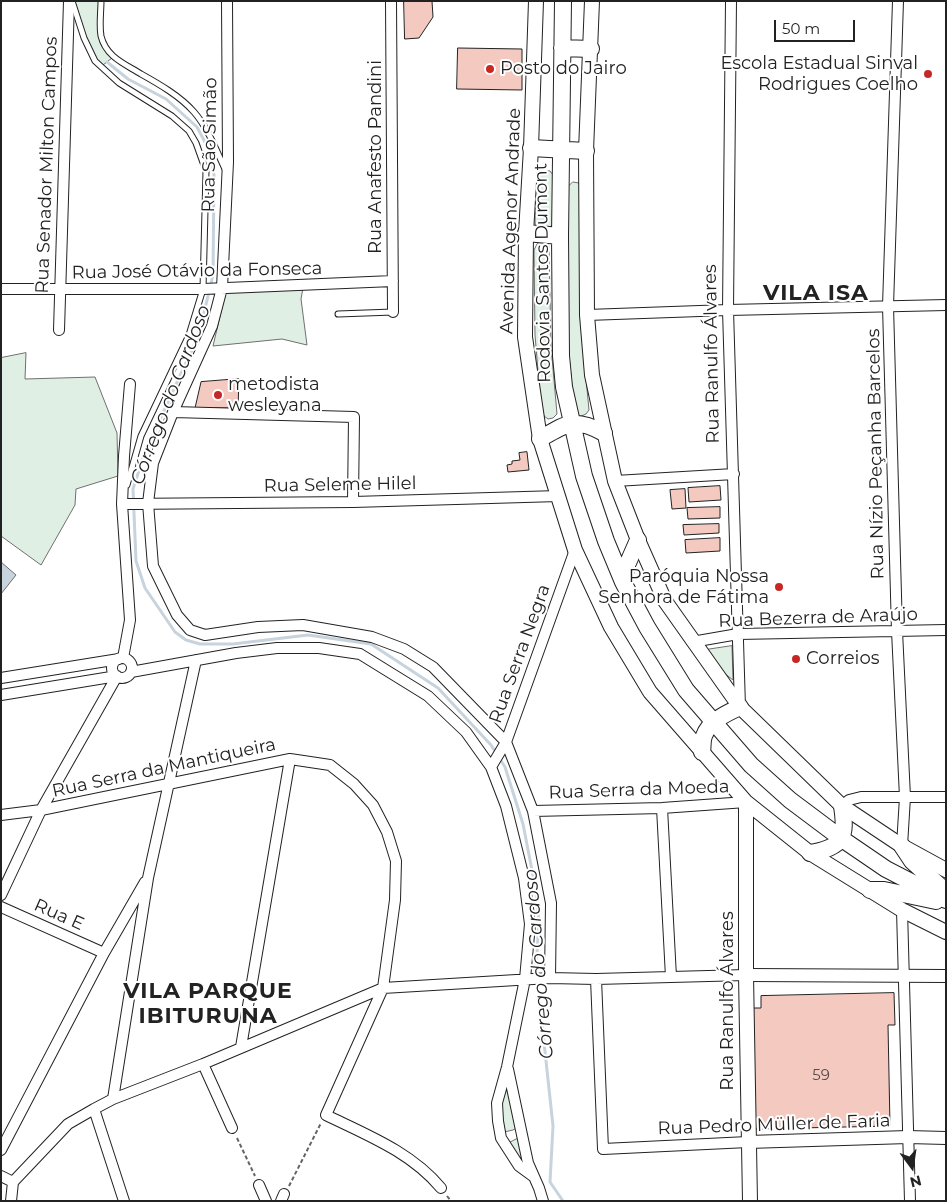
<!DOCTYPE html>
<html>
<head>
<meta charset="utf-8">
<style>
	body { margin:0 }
	#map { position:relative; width:947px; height:1202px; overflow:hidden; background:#fff; font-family:Montserrat,sans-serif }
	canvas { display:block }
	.frame { position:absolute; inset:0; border:2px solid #222; pointer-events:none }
	.north { position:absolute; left:887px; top:1142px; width:50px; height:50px; -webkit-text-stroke:4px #fff; paint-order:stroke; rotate:166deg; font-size:14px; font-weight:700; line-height:20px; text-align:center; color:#222 }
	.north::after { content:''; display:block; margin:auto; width:18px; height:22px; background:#222; clip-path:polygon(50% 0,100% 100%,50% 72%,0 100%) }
	.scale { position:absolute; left:774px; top:20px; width:81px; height:22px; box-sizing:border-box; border:2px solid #222; border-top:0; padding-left:6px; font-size:15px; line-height:18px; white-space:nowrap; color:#222; -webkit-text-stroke:4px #fff; paint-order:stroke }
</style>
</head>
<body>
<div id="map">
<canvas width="947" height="1202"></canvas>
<div class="frame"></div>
<div class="north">N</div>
<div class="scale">50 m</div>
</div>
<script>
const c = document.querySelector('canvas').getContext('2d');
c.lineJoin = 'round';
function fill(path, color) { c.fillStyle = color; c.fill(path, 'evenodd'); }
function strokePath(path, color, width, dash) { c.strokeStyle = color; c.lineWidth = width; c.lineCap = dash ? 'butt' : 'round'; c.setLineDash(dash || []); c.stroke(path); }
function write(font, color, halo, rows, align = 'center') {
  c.font = font + ' Montserrat,sans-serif'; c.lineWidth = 4; c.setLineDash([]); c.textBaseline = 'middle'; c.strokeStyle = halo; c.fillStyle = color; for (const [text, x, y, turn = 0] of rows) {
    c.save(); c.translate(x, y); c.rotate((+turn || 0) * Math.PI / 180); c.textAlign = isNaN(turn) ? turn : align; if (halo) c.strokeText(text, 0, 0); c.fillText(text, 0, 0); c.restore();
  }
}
const green = new Path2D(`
	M74 1H100L99 29 112 58 103 65C85 51 81 22 74 1Z
	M542 170 550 171 553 175V225L546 229H538L535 223 536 172Z
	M573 182 579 183 582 188 581 326 589 410 586 414 579 417 575 413 568 347V187Z
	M546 242 549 246 551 346 557 414 553 418 548 419 544 416 541 407 535 335 534 250 537 244Z
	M303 288 301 299 307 345 282 339 213 346 226 291Z
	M26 353 25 379 95 377 117 433 118 476 76 489 75 505 41 565 1 536V358Z
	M732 646 733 680 724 673 705 650Z
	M507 1081 518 1127 513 1130 504 1132 500 1104Z
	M519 1138 524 1167 509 1143Z`);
fill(green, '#e0efe3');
strokePath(green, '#6f6f6f', 1);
const water = new Path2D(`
	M1 562 16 575 1 594Z`);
fill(water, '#c7d3dd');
strokePath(water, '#6f6f6f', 1);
strokePath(new Path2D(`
	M107 62 128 79 166 99 197 127 207 146 214 175 213 275 203 317 197 339 145 452 133 489 136 561 145 588 175 632 186 640 200 644H233L308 635 371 644 438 688 491 745 505 767 523 824 536 891 539 923 536 968 553 1126 550 1182 563 1201`), '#c7d3dd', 3);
const building = new Path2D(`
	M404 1H432L433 17 419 38 405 39Z
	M458 48 522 49V90L457 89Z
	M239 379 238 408H195L201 382Z
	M527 452 529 470 508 472 507 465 512 464V461L520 460 519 453Z
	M720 486 721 500 689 502 688 488Z
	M685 489 686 508 672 509 670 490Z
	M720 507V518L688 519 687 508Z
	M719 524V533L684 535 683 525Z
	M720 538V551L686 553 685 540Z
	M894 993 895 1025H888L890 1126 754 1129 752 1008H761V996Z`);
fill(building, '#f3c9c0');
strokePath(building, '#222', 1);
const service = new Path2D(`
	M72 1 84 38 95 61 119 83 172 116 189 131 196 143 206 171 203 289 189 335 141 436 127 485
	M101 1C101 12 99 25 101 36 106 57 125 64 141 74 159 84 180 96 194 112 208 128 216 150 225 169
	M338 314 393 312`);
const minor = new Path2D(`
	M227 1 228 162 222 288 212 326 173 412 153 463 148 503 153 566 177 615 190 630 205 635 258 627 303 625 372 637 404 649 433 667 506 742 533 811 551 903 550 978
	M391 1 393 312
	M731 1 728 310 740 707
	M898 1 888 306 897 631 905 797 902 846
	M1 289H203L393 281
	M587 315 728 310 946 305
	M59 330 69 1
	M173 412 354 417 353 502
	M615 481 734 474
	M122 504 353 502 559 496
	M692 642 738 634 946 630
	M123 658 130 620 122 504 124 456 130 384
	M112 668a10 10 0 1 1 20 0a10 10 0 1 1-20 0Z
	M131 672 236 653 277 648H319L360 654 428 696 466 732 491 767 506 806 524 878 530 924 525 979 507 1067 497 1103 498 1121 501 1138 519 1166 534 1177
	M1 678 119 659
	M1 695 117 676
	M491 767 506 742 575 550
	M842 806 849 800 861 797H946
	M662 808 671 977
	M533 811 662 808 746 802
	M1 815 41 810 290 759 330 765 354 784 373 805 387 832 396 861 395 900 383 988 326 1115C367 1135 411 1152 441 1188
	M1 895 41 810 117 676
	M1 907 104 953
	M902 910 910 1201
	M596 979 603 1149 748 1142
	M241 1047 290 759
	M203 1064 232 1128
	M508 1069 528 1163 539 1188 543 1201
	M113 1099 148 878 196 660
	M94 1109 124 1201
	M1 1150 104 953 145 882
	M1 1176 13 1182
	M259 1185 266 1201
	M11 1201 13 1182 68 1124 94 1109 113 1099 203 1064 383 988 550 978 596 979 746 975
	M281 1201 284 1194`);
const tertiary = new Path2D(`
	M746 975 946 976
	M748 1142 908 1137 946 1138`);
const secondary = new Path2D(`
	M536 1 531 148 526 233 525 337 540 439 575 550 611 627 650 692 746 802 810 853 902 910 946 932
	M592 1 586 151 587 315 592 375 615 481 638 540 665 601 740 707 842 806 902 846 946 870
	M746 802V975L750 1201`);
const trunk = new Path2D(`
	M563 1 560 236 561 356 564 387 584 476 606 541 623 582 647 627 686 690 751 765 790 800 842 839 886 869 946 900
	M562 48 591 49
	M531 148 586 151
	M526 233 560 236
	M540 439C567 423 574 417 604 433
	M623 582 627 565 638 540
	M702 752C703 747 702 741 704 736 709 721 727 713 740 707
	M902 846 912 861 943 889 946 895
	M810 853C843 847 847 838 842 806
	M870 890H884L936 901`);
strokePath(service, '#222', 7);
strokePath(minor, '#222', 12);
strokePath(tertiary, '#222', 14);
strokePath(secondary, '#222', 16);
strokePath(trunk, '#222', 18);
strokePath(new Path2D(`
	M237 1138 255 1176
	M289 1186 321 1123
	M447 1196 451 1201`), '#646464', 2, [4, 2.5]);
strokePath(service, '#fff', 5);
strokePath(minor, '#fff', 10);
strokePath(tertiary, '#fff', 12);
strokePath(secondary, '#fff', 14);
strokePath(trunk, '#fff', 16);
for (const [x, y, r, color] of [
	[490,69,5,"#c62828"],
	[928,74,5,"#c62828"],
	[218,395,5,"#c62828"],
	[779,587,5,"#c62828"],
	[796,659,5,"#c62828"]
]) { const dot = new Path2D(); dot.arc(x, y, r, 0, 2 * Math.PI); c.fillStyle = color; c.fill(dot); strokePath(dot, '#fff', 2); }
write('15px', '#564c4a', null, [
	["59",821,1076]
]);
write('18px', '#222', '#fff', [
	["Escola Estadual Sinval",918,64,"right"],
	["Rodrigues Coelho",918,85,"right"],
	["Posto do Jairo",500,69],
	["metodista",228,385],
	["wesleyana",228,406],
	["Paróquia Nossa",769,577,"right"],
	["Senhora de Fátima",769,598,"right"],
	["Correios",806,659]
], 'left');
write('18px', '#222', '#fff', [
	["Rua São Simão",210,145,-89],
	["Rua Anafesto Pandini",376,157,-90],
	["Rua Senador Milton Campos",47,165,-88],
	["Avenida Agenor Andrade",511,221,-88],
	["Rua José Otávio da Fonseca",197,271,-1],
	["Rodovia Santos Dumont",543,273,-91],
	["Rua Ranulfo Álvares",712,354,-91],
	["Rua Nízio Peçanha Barcelos",876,454,-91],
	["Rua Seleme Hilel",340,485,-1],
	["Rua Bezerra de Araújo",818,618,-2],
	["Rua Serra Negra",520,654,-70],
	["Rua Serra da Mantiqueira",164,768,-12],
	["Rua Serra da Moeda",639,790,-2],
	["Rua E",59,915,24],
	["Rua Ranulfo Álvares",728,1001,-90],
	["Rua Pedro Müller de Faria",774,1125,-2]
]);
write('italic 19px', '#222', '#fff', [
	["Córrego do Cardoso",171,395,-69],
	["Córrego do Cardoso",539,964,-95]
]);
c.letterSpacing = '1px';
write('bold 22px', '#222', '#fff', [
	["VILA ISA",816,294],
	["VILA PARQUE",208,992],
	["IBITURUNA",208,1017]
]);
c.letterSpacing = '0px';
</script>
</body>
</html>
